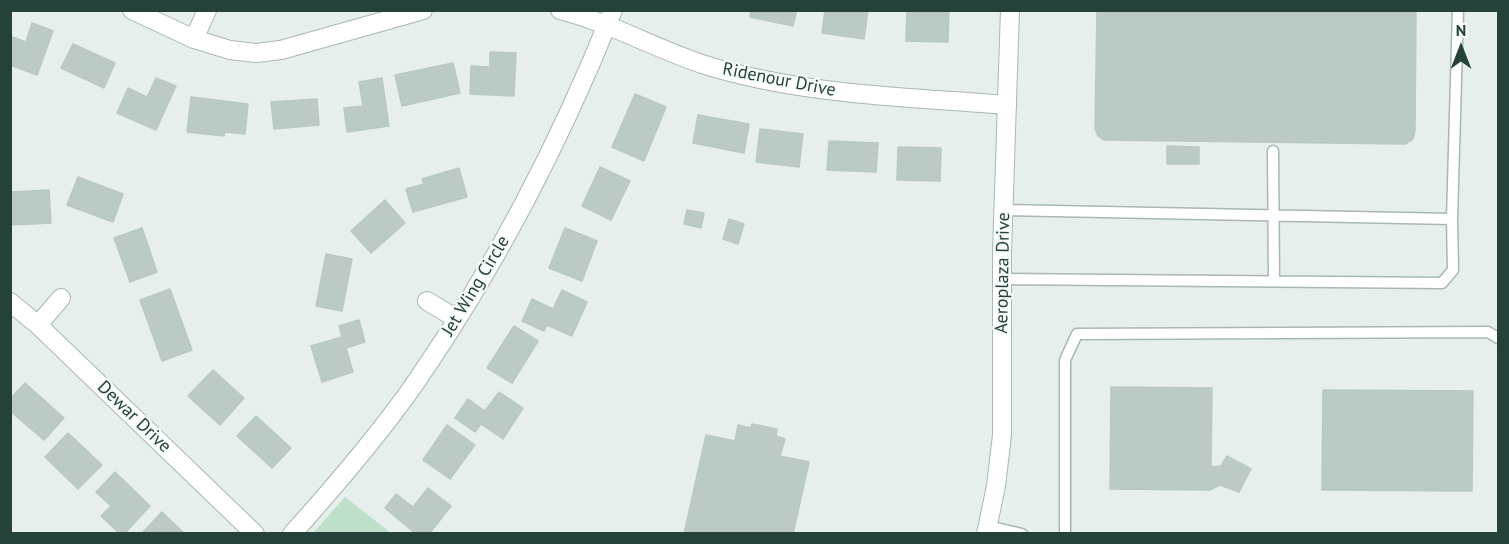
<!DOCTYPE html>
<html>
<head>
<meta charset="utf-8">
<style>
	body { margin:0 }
	#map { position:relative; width:1509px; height:544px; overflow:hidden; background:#e6efeb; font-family:"PT Sans",sans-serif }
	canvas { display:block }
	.frame { position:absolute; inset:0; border:12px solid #24423a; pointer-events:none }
	.north { position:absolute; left:1431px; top:18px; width:60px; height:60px; -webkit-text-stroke:4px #f7fbf9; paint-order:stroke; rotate:0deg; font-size:16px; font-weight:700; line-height:24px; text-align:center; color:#24423a }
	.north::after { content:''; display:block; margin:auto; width:21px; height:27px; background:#24423a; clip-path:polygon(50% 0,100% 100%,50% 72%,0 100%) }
</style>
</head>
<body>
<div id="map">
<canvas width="1509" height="544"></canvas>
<div class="frame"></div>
<div class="north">N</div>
</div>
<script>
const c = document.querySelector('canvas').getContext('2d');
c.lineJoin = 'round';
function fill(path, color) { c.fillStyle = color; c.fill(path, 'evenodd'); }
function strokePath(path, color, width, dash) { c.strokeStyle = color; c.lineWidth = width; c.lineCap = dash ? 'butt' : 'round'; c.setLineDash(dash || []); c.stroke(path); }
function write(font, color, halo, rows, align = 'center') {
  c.font = font + ' "PT Sans",sans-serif'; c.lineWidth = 4.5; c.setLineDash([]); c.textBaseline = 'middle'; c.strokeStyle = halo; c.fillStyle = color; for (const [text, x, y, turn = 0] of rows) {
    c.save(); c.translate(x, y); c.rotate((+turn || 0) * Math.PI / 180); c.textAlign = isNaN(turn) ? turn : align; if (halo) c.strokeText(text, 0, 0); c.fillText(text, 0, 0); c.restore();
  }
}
fill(new Path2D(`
	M345 497 391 533H313Z`), '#bfe0c8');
const building = new Path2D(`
	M751 10H797L793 26 750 17Z
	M825 10H868L864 39 822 33Z
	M907 10H949L948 42 906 41Z
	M1097 10H1416L1415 130 1413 139 1405 144 1104 140 1098 136 1095 129Z
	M32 23 53 31 37 75 10 65V36L26 42Z
	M73 44 115 63 104 88 61 68Z
	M490 52 516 53 514 96 470 94 471 66 490 67Z
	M453 63 460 93 402 106 395 75Z
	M156 78 176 86 156 130 117 113 128 88 147 97Z
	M382 78 389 126 347 132 344 108 363 106 359 82Z
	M635 94 666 107 644 161 612 147Z
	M191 97 248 104 245 134 225 132 224 136 187 132Z
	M317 99 319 125 274 129 271 102Z
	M698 115 749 124 744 153 693 143Z
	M760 129 803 134 799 167 756 162Z
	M829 141 878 143 876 172 827 170Z
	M1167 146 1199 147V164H1167Z
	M898 147 941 148 940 181 897 180Z
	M600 167 630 181 611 220 582 206Z
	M459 168 467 197 413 212 406 189 424 184 422 179Z
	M78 177 123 194 113 222 67 205Z
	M49 190 51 223 10 225V192Z
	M385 200 405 223 371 253 351 231Z
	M687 210 704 213 701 228 684 224Z
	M729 219 744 224 738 244 723 239Z
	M142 228 157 272 130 282 114 238Z
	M565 228 597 241 582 281 549 268Z
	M326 254 352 259 342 311 316 306Z
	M170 289 192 350 162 361 140 300Z
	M562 290 587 302 572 336 547 325 544 331 522 321 532 299 553 309Z
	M359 320 365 342 346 348 353 372 322 382 311 346 342 337 339 326Z
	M514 326 538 341 512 383 487 368Z
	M213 370 244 398 220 425 188 396Z
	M25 383 64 418 44 440 10 411V399Z
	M1111 387 1212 388 1211 467 1221 466 1227 456 1251 469 1239 492 1220 485 1210 490 1110 489Z
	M1323 390 1473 391 1472 491 1322 490Z
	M499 392 523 408 503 439 481 424 475 432 455 418 468 399 485 411Z
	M256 416 291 448 272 468 237 436Z
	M752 424 777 429 776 436 785 439 780 456 809 462 793 534H684L706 435 735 441 738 425 751 428Z
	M447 425 475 445 450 479 423 460Z
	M68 433 102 465 78 489 45 457Z
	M115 472 150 506 124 534H120L101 516 111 506 96 492Z
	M428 488 451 506 429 534H416L385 508 396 494 413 507Z
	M162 512 185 534H141Z`);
fill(building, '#bbcac4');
strokePath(building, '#b8c9c2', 1.5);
const lane = new Path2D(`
	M1273 151 1274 281
	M1452 219 1458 10
	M1002 279 1442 283 1453 270 1452 219 1004 210
	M988 526 1022 534
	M1065 534V360L1077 334 1488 332 1498 338`);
const street = new Path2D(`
	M132 10 194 39 230 50 256 53 281 50 423 10
	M560 10C611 23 656 49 705 65 802 95 906 97 1007 105
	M194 39 207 10
	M427 301 457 319
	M10 302 38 325 255 534
	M38 325 61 298
	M292 534C336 485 381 433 418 379 497 264 561 140 613 10`);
const secondary = new Path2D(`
	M986 534 996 486 1002 435V253L1010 10`);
strokePath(lane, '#a8b8b2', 13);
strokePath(street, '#a8b8b2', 20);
strokePath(secondary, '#a4bbb3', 20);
strokePath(lane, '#fff', 10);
strokePath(street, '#fff', 18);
strokePath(secondary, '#fff', 18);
write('18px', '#24423a', '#f7fbf9', [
	["Ridenour Drive",779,80,11],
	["Aeroplaza Drive",1003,273,-89],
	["Jet Wing Circle",476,286,-59],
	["Dewar Drive",134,417,44]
]);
</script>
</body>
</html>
